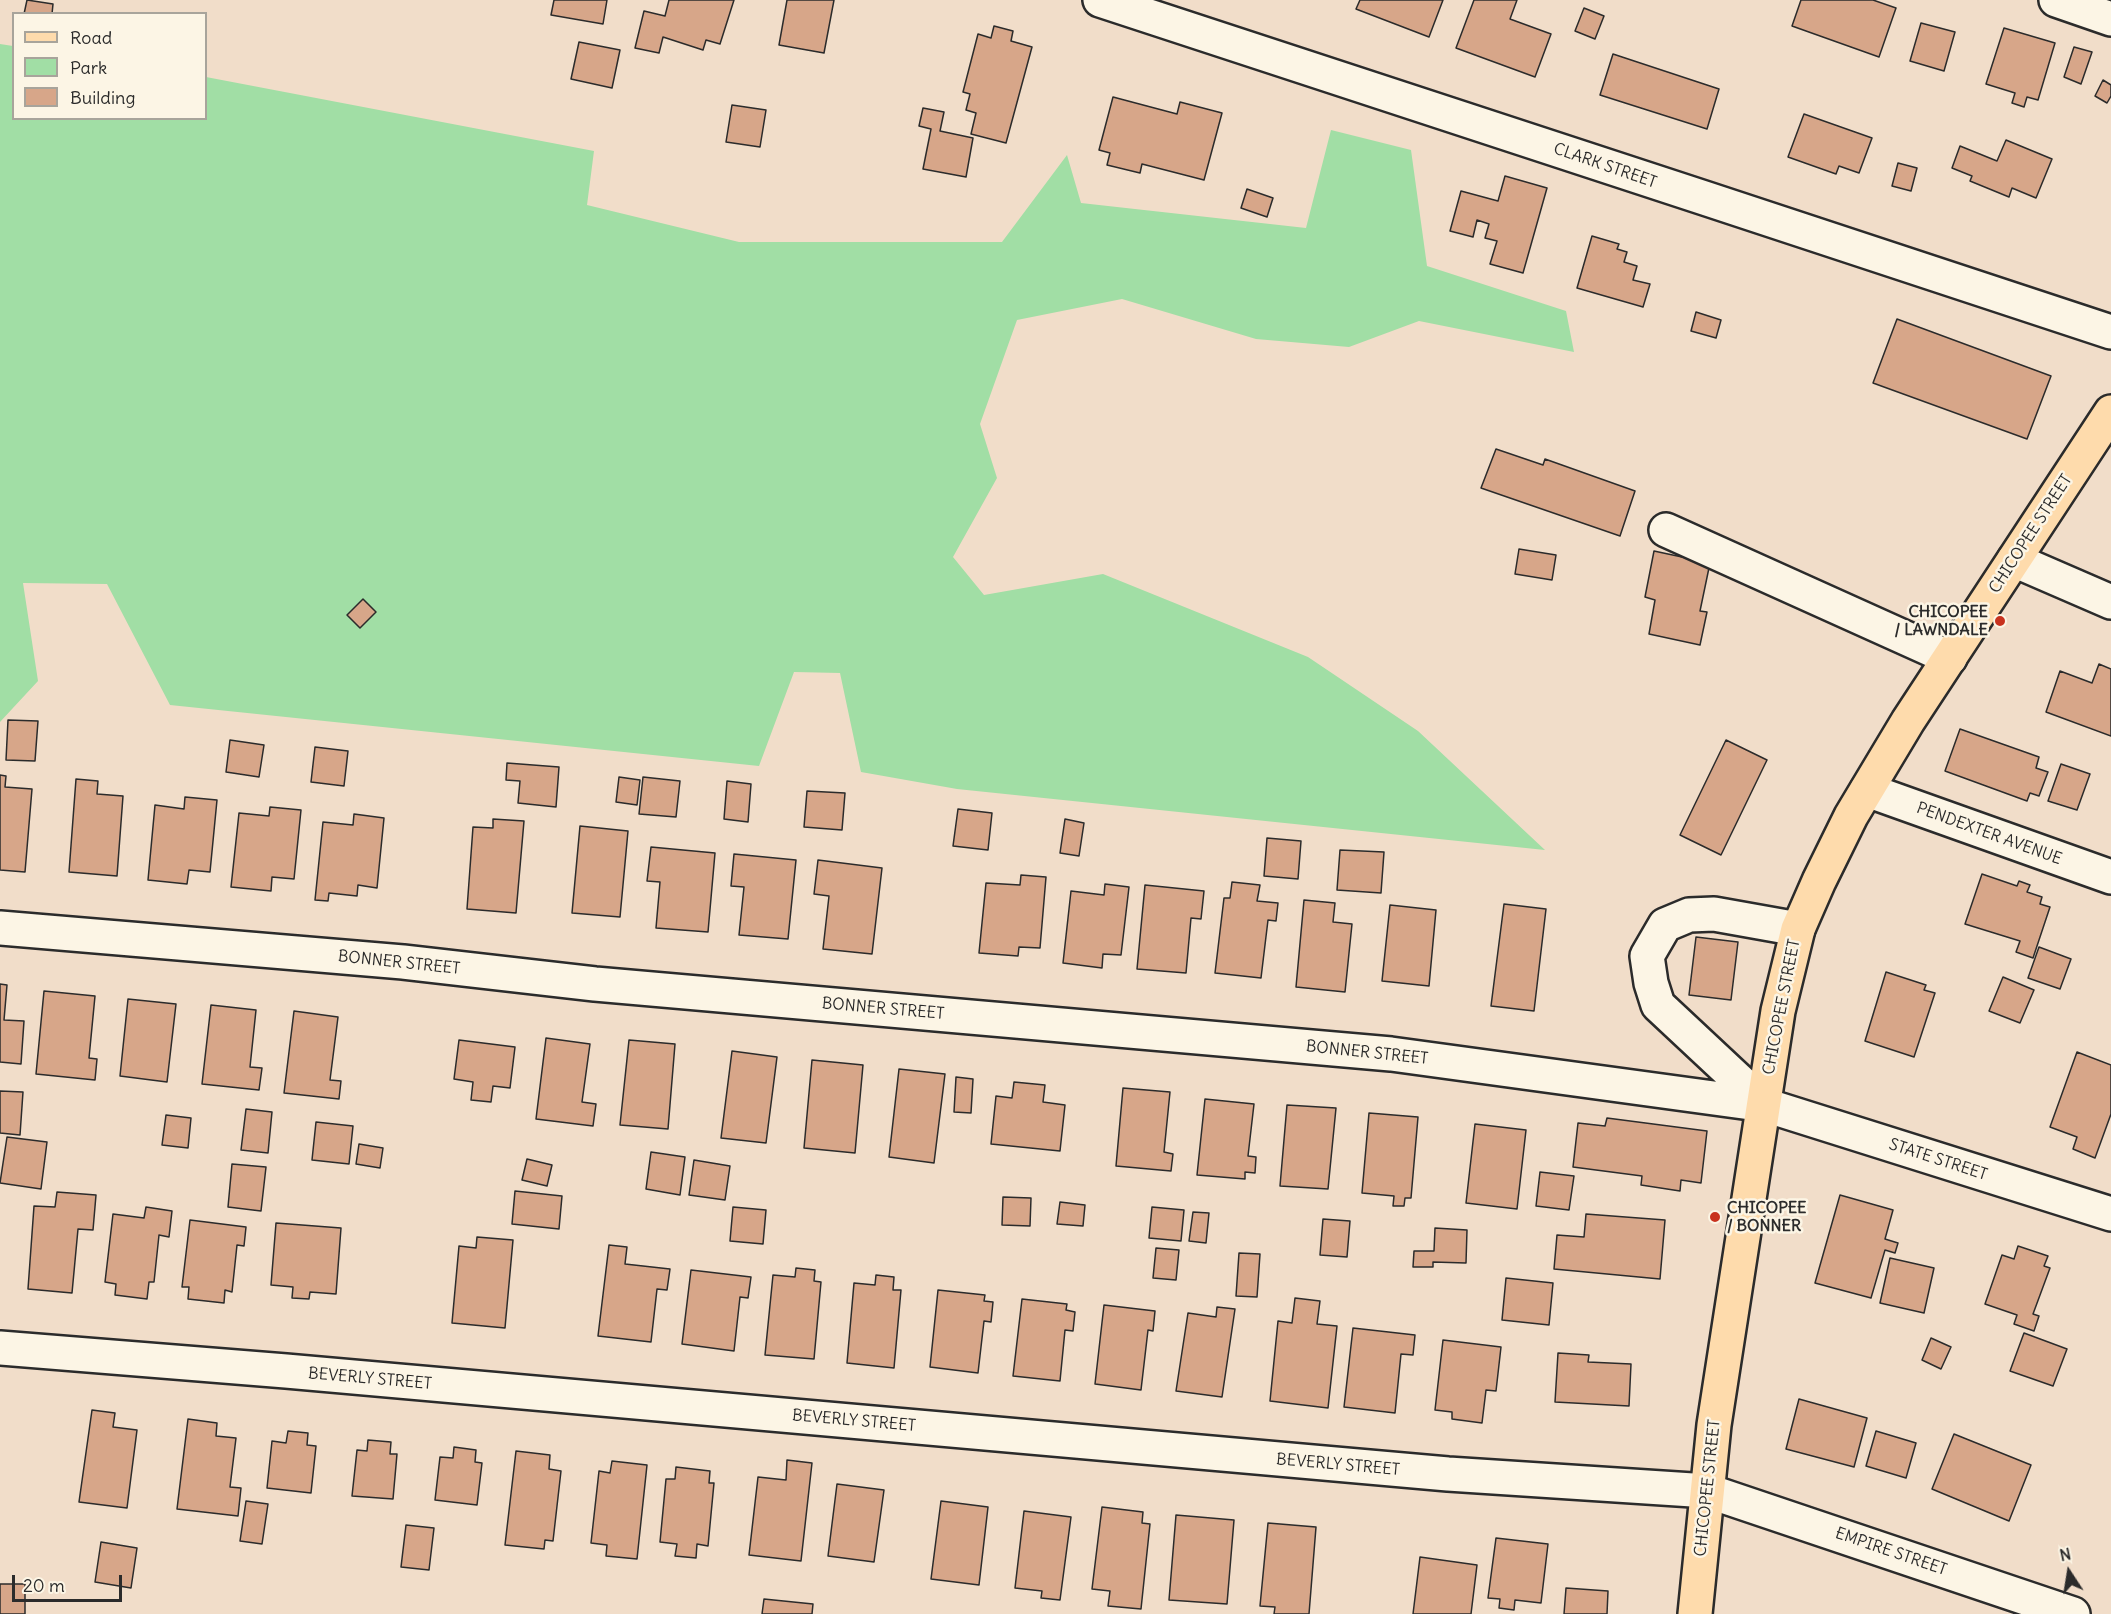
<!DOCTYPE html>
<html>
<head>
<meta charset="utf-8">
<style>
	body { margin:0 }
	#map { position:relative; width:2111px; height:1614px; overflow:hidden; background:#f1ddc9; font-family:Delius,sans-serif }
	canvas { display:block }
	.legend { position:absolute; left:12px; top:12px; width:195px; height:108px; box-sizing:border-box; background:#fcf5e5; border:2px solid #a8a49b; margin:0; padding:8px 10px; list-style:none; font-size:18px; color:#2b2b2b }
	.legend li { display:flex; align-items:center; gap:12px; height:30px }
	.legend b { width:30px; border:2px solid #a8a49b }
	.north { position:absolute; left:2039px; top:1542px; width:60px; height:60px; -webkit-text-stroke:4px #fcf5e5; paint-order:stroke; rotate:348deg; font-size:16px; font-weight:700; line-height:24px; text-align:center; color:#2b2b2b }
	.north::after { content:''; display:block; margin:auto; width:21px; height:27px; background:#2b2b2b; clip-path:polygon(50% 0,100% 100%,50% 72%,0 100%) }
	.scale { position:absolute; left:12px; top:1575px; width:110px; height:27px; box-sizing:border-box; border:3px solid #2b2b2b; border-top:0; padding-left:8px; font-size:18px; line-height:21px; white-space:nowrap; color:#2b2b2b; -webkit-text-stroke:4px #fcf5e5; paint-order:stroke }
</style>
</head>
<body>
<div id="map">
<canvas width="2111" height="1614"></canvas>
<ul class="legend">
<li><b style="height:8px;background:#fedbac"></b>Road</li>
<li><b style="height:16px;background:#a1dea5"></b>Park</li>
<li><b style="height:16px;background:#d7a689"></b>Building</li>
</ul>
<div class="north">N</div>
<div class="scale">20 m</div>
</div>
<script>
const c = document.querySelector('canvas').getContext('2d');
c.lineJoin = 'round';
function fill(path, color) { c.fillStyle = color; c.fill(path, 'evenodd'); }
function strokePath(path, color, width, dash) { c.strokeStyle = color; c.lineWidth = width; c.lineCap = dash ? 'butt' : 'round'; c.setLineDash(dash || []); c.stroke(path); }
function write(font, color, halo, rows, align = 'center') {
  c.font = font + ' Delius,sans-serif'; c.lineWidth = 5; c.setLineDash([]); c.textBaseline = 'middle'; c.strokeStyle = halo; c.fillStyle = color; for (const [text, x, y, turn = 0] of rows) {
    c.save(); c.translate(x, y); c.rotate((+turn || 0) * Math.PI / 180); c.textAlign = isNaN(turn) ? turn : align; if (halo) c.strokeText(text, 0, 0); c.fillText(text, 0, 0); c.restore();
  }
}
fill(new Path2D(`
	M0 44 13 46 14 118H206V77L594 151 587 205 739 242H1002L1067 155 1081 203 1306 228 1331 130 1411 150 1427 266 1566 311 1574 352 1419 321 1349 347 1256 339 1122 299 1017 320 980 424 997 478 953 557 984 595 1103 574 1308 657 1418 731 1545 850 957 789 861 772 840 673 794 672 759 766 170 705 107 584 23 583 38 681 0 722Z`), '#a1dea5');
const building = new Path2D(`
	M27 0 53 4 52 14H24Z
	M554 0H607L603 24 551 15Z
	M669 0H734L720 44 706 40 703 50 663 37 659 53 635 48 644 11 665 16Z
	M787 0H834L824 53 779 45Z
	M1360 0H1443L1429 37 1356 9Z
	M1474 0H1517L1510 19 1551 34 1535 77 1456 48Z
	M1801 0H1873L1896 8 1879 57 1792 26Z
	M1584 8 1604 16 1595 39 1575 31Z
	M1921 23 1955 32 1944 71 1910 61Z
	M994 26 1013 31 1011 41 1032 47 1006 143 971 134 976 113 966 110 970 94 963 92 978 34 991 38Z
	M2004 28 2055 43 2038 100 2027 97 2024 107 2012 103 2015 93 1986 84Z
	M579 42 620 50 612 88 571 79Z
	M2074 47 2092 52 2081 84 2064 77Z
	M1613 54 1719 89 1707 129 1600 95Z
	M2103 80 2111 85V96L2107 103 2095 96Z
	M1113 97 1177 114 1180 102 1222 113 1204 180 1142 164 1140 173 1107 165 1110 153 1099 150Z
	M732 105 766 110 760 147 726 142Z
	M923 108 944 112 940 131 973 138 966 177 923 169 931 129 919 126Z
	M1804 114 1872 138 1859 173 1839 166 1836 174 1788 157Z
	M2006 140 2052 159 2036 198 2012 188 2009 197 1970 181 1972 176 1952 168 1960 146 1997 161Z
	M1898 163 1917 168 1911 191 1892 186Z
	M1505 176 1547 188 1523 273 1490 264 1497 241 1485 238 1489 224 1477 220 1473 237 1450 231 1461 191 1498 201Z
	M1247 189 1273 198 1267 217 1241 208Z
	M1592 236 1619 244 1617 249 1627 252 1624 262 1637 266 1633 280 1650 284 1643 307 1577 288Z
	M1696 312 1721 320 1716 338 1691 331Z
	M1897 319 2051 376 2027 439 1873 383Z
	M1496 449 1543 465 1545 459 1635 491 1620 536 1481 488Z
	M1519 549 1556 555 1552 580 1515 574Z
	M1654 551 1710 563 1700 611 1707 612 1700 645 1649 634 1655 600 1645 597Z
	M363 599 376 612 360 628 347 615Z
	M2099 664 2111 669V736L2046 712 2060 671 2092 683Z
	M8 720 38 721 35 761 6 760Z
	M1960 729 2039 757 2036 768 2048 772 2039 796 2030 793 2027 801 1945 771Z
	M230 740 264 745 259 777 226 772Z
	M1726 740 1767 760 1721 855 1680 835Z
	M315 747 348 751 344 786 311 782Z
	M507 763 559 767 556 807 518 803 520 781 506 780Z
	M2061 764 2090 774 2077 810 2048 801Z
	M0 775 6 776 5 787 32 789 25 872 0 870Z
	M619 777 640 780 637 805 616 802Z
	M643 777 680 781 676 817 639 814Z
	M76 779 98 781 97 794 123 796 117 876 69 872Z
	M727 781 751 784 748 822 724 819Z
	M807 791 845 793 842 830 804 827Z
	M185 797 217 800 210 872 189 870 187 884 148 880 155 805 184 809Z
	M270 807 301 810 294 879 272 877 271 891 231 887 239 813 269 816Z
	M958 809 992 813 988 850 953 846Z
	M354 814 384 818 377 888 358 885 357 896 329 893 328 901 315 900 323 822 353 825Z
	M493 819 524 821 516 913 467 909 473 827 493 828Z
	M1065 819 1084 823 1079 856 1060 853Z
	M580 826 628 831 620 917 572 913Z
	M1267 838 1301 841 1298 879 1264 876Z
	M651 847 715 853 708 932 656 928 660 882 647 881Z
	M1340 850 1384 852 1381 893 1337 890Z
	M734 854 796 860 788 939 739 935 744 887 731 886Z
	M818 860 882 868 872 954 823 949 829 896 814 894Z
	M1982 874 2017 886 2019 881 2030 885 2027 892 2042 897 2040 904 2050 907 2033 958 2016 952 2020 941 1965 924Z
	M1021 875 1046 877 1040 948 1019 947 1018 956 979 953 986 883 1020 885Z
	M1232 882 1260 885 1257 901 1278 903 1276 921 1268 920 1261 978 1215 973 1224 898H1230Z
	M1105 884 1129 887 1121 955 1103 954 1102 968 1063 963 1071 891 1104 895Z
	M1145 885 1204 891 1201 919 1191 918 1186 973 1137 969Z
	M1304 900 1335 903 1333 922 1352 924 1345 992 1296 987Z
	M1504 904 1546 909 1534 1011 1491 1006Z
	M1390 905 1436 910 1429 986 1382 981Z
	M1696 937 1738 942 1731 1000 1689 995Z
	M2039 947 2071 959 2060 989 2028 978Z
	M1886 972 1926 985 1924 990 1935 993 1914 1057 1865 1041Z
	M2003 977 2034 990 2020 1023 1989 1011Z
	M0 984 7 985 4 1020 24 1021 21 1064 0 1062Z
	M44 991 95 996 89 1058 97 1059 95 1080 36 1074Z
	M128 999 176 1004 167 1082 120 1076Z
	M211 1005 256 1010 250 1067 262 1068 259 1090 202 1084Z
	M294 1011 338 1017 330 1080 341 1081 339 1099 284 1093Z
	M546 1038 590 1044 582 1102 596 1104 593 1126 536 1119Z
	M459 1040 515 1047 510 1088 493 1086 491 1102 471 1100 473 1082 454 1079Z
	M629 1040 675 1044 668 1129 620 1125Z
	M732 1051 777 1057 766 1143 721 1138Z
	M2077 1052 2111 1065V1114L2095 1158 2073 1149 2077 1137 2050 1127Z
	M812 1060 863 1065 855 1153 804 1148Z
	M899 1069 945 1074 934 1163 889 1157Z
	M956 1077 973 1079 971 1113 954 1112Z
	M1014 1082 1045 1085 1043 1102 1065 1105 1060 1151 991 1144 996 1096 1012 1098Z
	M1123 1088 1170 1092 1164 1152 1173 1154 1171 1171 1116 1166Z
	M0 1091 23 1092 20 1135 0 1133Z
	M1205 1099 1254 1104 1248 1156 1256 1157 1255 1173 1245 1172V1179L1197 1175Z
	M1287 1105 1336 1108 1328 1189 1280 1186Z
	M246 1109 272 1112 268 1153 241 1150Z
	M1369 1113 1418 1117 1411 1198H1405L1404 1206H1393L1394 1196 1362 1193Z
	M166 1115 191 1118 188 1148 162 1145Z
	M1607 1118 1707 1131 1701 1183 1681 1180 1680 1191 1641 1185 1642 1176 1573 1167 1578 1123 1605 1126Z
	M316 1122 353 1126 349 1164 312 1160Z
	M1475 1124 1526 1130 1517 1209 1466 1203Z
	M7 1137 47 1142 41 1189 0 1183Z
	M359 1144 383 1148 380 1168 356 1164Z
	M651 1152 685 1157 680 1195 646 1189Z
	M527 1159 552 1165 547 1186 522 1180Z
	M694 1160 730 1166 725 1200 689 1195Z
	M232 1164 266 1167 261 1211 228 1207Z
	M1540 1172 1574 1176 1569 1210 1536 1206Z
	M515 1191 562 1196 559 1229 512 1224Z
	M57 1192 96 1195 93 1230 78 1229 72 1293 28 1289 34 1206 55 1207Z
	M1840 1195 1893 1210 1885 1239 1898 1243 1895 1253 1885 1250 1871 1298 1815 1283Z
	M1003 1197 1031 1198 1030 1226 1002 1225Z
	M1060 1202 1085 1205 1083 1226 1057 1224Z
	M146 1207 172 1211 169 1237 159 1235 154 1282H149L147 1299 115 1295 116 1284 105 1282 113 1214 144 1218Z
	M733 1207 766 1210 763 1244 730 1241Z
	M1152 1207 1184 1210 1181 1241 1149 1238Z
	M1193 1212 1209 1213 1206 1243 1189 1241Z
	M1586 1214 1665 1220 1660 1279 1554 1269 1557 1235 1584 1237Z
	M1323 1219 1350 1221 1347 1257 1320 1255Z
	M190 1220 246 1227 244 1246 237 1245 232 1292 225 1290 224 1303 188 1299 189 1287H182Z
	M276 1223 341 1228 336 1294 310 1292 309 1299 292 1298 293 1287 271 1285Z
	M1435 1228 1467 1230 1466 1263 1433 1262V1267H1413L1414 1251H1434Z
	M477 1237 513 1240 505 1328 452 1323 459 1246 476 1248Z
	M609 1245 627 1247 625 1264 670 1269 667 1290 657 1289 651 1342 598 1336Z
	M2018 1246 2048 1256 2044 1266 2050 1268 2033 1314 2039 1316 2034 1331 2014 1324 2017 1315 1985 1304 2002 1255 2014 1259Z
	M1156 1248 1179 1250 1176 1280 1153 1278Z
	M1239 1253 1260 1254 1257 1297 1236 1296Z
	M1890 1258 1934 1268 1924 1313 1880 1303Z
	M796 1268 815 1270 814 1281 821 1282 814 1359 765 1355 773 1275 795 1277Z
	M691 1270 751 1277 748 1298 740 1297 734 1351 682 1344Z
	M876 1275 894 1277 893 1290H901L894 1368 847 1363 854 1283 875 1285Z
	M1506 1278 1553 1283 1549 1325 1502 1320Z
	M938 1290 985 1295 984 1301 993 1302 991 1322 984 1321 978 1373 930 1367Z
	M1295 1298 1320 1301 1317 1324 1337 1326 1328 1408 1270 1401 1278 1321 1292 1323Z
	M1022 1299 1067 1304 1066 1310 1075 1312 1073 1331 1065 1330 1060 1381 1013 1376Z
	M1104 1305 1155 1311 1153 1331 1148 1330 1141 1390 1095 1384Z
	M1217 1307 1235 1309 1222 1397 1176 1391 1188 1313 1216 1317Z
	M1353 1328 1415 1335 1413 1355 1401 1354 1395 1413 1344 1407Z
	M2024 1333 2067 1349 2053 1386 2010 1371Z
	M1931 1338 1951 1347 1941 1369 1922 1360Z
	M1443 1340 1501 1347 1496 1391 1486 1390 1482 1423 1452 1419V1412L1435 1410Z
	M1558 1353 1589 1355 1588 1362 1631 1364 1629 1406 1555 1402Z
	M1799 1399 1867 1418 1854 1467 1786 1449Z
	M92 1410 115 1413 113 1427 137 1430 127 1508 79 1502Z
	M188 1419 217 1423 216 1436 236 1438 230 1487 241 1488 238 1516 177 1509Z
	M288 1431 308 1433 307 1445 316 1446 311 1493 267 1488 272 1441 286 1443Z
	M1876 1431 1916 1443 1906 1478 1866 1466Z
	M1954 1434 2031 1465 2009 1521 1932 1489Z
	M368 1440 391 1442 390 1454H397L393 1499 352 1496 357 1450 367 1451Z
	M454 1447 476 1450 475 1462 482 1463 477 1505 435 1500 440 1457 453 1458Z
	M516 1451 550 1455 549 1469 561 1471 553 1541 545 1540 544 1549 505 1545Z
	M787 1460 812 1463 801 1561 749 1555 758 1477 786 1480Z
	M612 1461 647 1465 637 1559 606 1556 607 1545 591 1543 599 1471 610 1473Z
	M676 1467 710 1471 709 1483H714L708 1546 697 1544 696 1558 675 1556 677 1544 660 1542 666 1479H675Z
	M837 1484 884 1490 874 1562 828 1556Z
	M246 1501 268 1504 262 1544 240 1541Z
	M941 1501 988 1507 979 1585 931 1579Z
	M1102 1507 1143 1512 1142 1523 1150 1524 1141 1609 1108 1606 1110 1591 1092 1589Z
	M1024 1511 1071 1517 1060 1600 1041 1598 1042 1591 1015 1588Z
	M1176 1515 1234 1520 1227 1604 1169 1600Z
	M1268 1523 1316 1527 1309 1614H1274L1275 1607 1260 1606Z
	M406 1525 434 1528 429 1570 401 1567Z
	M1496 1538 1548 1544 1541 1603 1515 1600 1514 1610 1499 1608 1500 1599 1488 1598Z
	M101 1542 137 1548 131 1588 95 1582Z
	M1420 1557 1477 1565 1471 1614H1413Z
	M0 1584H25V1614H0Z
	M1566 1588 1608 1591 1607 1614H1564Z
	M764 1599 813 1604 812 1614H762Z`);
fill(building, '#d7a689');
strokePath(building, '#2b2b2b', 1.5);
const minor = new Path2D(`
	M1100 0C1437 108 1774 222 2111 332
	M2056 0 2111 19
	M1666 530 1950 658
	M2014 560 2111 602
	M1867 790 2111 877
	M0 928 403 962 595 984 1391 1054 1765 1105 2111 1214
	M1765 1105 1658 1005 1651 983 1647 956 1665 925 1689 915 1714 914 1798 929
	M0 1348 286 1371 1448 1474 1708 1491 2073 1614`);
const major = new Path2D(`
	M1695 1614 1714 1425 1778 1011 1798 929 1819 881 1851 816 1908 721 2111 412`);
strokePath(minor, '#2b2b2b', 38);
strokePath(major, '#2b2b2b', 38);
strokePath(minor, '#fcf5e5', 33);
strokePath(major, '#fedbac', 33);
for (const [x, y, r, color] of [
	[2000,621,6,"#c8321e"],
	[1715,1217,6,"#c8321e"]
]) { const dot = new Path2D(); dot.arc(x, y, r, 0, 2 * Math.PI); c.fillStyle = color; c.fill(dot); strokePath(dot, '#fcf5e5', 2); }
write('16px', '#2b2b2b', '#fcf5e5', [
	["CLARK STREET",1605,166,19],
	["CHICOPEE STREET",2031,534,-57],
	["PENDEXTER AVENUE",1989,834,20],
	["BONNER STREET",399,963,6],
	["CHICOPEE STREET",1782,1007,-79],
	["BONNER STREET",883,1009,5],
	["BONNER STREET",1367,1053,6],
	["STATE STREET",1938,1160,18],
	["BEVERLY STREET",370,1379,5],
	["BEVERLY STREET",854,1421,5],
	["BEVERLY STREET",1338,1465,5],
	["CHICOPEE STREET",1708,1488,-84],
	["EMPIRE STREET",1891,1552,19]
]);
write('bold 16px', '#2b2b2b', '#fcf5e5', [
	["CHICOPEE",1988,612],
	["/ LAWNDALE",1988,630],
	["CHICOPEE",1727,1208,"left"],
	["/ BONNER",1727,1226,"left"]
], 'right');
</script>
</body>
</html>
